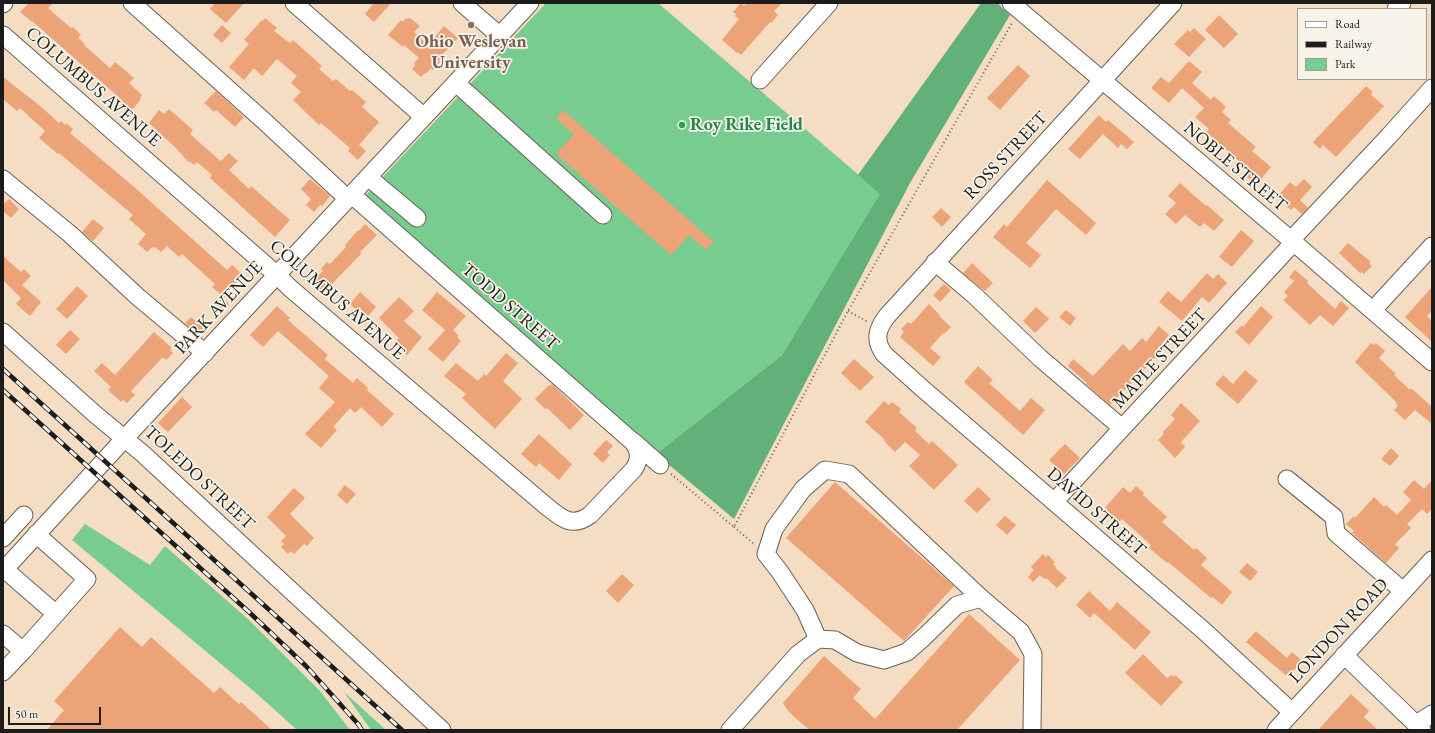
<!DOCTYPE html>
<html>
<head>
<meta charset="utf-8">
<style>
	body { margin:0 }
	#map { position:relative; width:1435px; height:733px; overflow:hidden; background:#f4ddc3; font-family:"EB Garamond",serif }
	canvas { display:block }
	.frame { position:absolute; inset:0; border:4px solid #1c1c1c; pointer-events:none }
	.legend { position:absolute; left:1297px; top:8px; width:130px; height:72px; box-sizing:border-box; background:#f7f3e8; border:1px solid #9f9d96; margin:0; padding:5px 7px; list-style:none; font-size:12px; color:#1c1c1c }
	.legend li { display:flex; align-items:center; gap:8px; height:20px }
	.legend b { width:20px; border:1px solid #9f9d96 }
	.scale { position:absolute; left:8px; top:707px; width:93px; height:18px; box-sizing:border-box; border:2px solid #1c1c1c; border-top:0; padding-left:5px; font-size:12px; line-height:14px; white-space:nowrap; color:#1c1c1c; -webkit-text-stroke:3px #f7f3e8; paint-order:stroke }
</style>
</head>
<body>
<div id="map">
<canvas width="1435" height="733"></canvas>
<div class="frame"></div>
<ul class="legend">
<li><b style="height:5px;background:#fff"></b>Road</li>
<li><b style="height:5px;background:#1c1c1c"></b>Railway</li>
<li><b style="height:11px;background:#78cc8f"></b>Park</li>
</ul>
<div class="scale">50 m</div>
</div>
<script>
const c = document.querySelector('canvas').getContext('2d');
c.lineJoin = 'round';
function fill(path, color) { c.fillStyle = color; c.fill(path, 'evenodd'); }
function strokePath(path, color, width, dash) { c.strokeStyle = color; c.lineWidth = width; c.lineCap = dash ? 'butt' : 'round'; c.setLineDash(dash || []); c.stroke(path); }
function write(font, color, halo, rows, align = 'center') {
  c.font = font + ' "EB Garamond",serif'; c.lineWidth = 3.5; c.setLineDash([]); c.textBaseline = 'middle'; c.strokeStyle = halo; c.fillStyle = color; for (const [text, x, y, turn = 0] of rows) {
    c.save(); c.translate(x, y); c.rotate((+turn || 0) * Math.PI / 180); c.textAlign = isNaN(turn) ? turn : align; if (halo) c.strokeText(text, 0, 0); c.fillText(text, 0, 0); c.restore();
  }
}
fill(new Path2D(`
	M546 3H658L881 194 782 355 656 454 365 196Z
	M85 524 150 565 165 546 250 621 320 691 350 730H297L256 693 72 540Z
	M344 692 386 730H371Z`), '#78cc8f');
fill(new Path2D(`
	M981 3H997L1010 15 910 183 734 519 656 454 782 355 880 194 858 175Z`), '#62b07a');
fill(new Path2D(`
	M29 3H53L48 8 71 28 73 27 81 35 78 38 85 44 84 45 110 68 115 62 134 78 129 83 142 95 140 98 141 99 132 110 131 109 128 112 119 104 122 100 32 21H31L20 12Z
	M215 3H244L226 23 210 9Z
	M374 3H391L374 22 365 14Z
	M741 3 744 6 746 3H782L774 11 778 15 771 23 770 22 741 55 738 52 737 53 722 40 739 19 735 16 736 14 733 12Z
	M1219 15 1238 34 1224 48 1205 30Z
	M265 18 277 28 274 31 290 43 293 40 322 66 319 69 333 81 336 79 350 91 352 90 366 102 362 107 379 122 359 145 366 151 358 160 348 151 350 148 321 123 319 125 293 100 301 92 291 83 297 76 277 59 262 76 254 68 244 80 229 67 249 44 244 40 262 20 263 21Z
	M406 18 408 19 410 18 420 26 414 32 428 45 444 26 458 38 442 55 443 56 438 61 440 62 433 70 431 68 426 74 425 73 421 77 412 69 415 65 414 63 419 58 404 45 403 47 388 35 401 20 403 22Z
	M222 25 231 33 222 43 213 35Z
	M1194 28 1206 39 1189 57 1174 44 1188 30 1190 32Z
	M1189 61 1202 72 1192 83 1211 100 1214 96 1226 107 1222 112 1231 120 1228 123 1256 147 1252 151 1271 167 1256 185 1244 174 1248 169 1206 132 1209 129 1195 117 1204 108 1182 88 1169 103 1151 88 1161 77 1169 83Z
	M1018 65 1030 76 1000 110 987 98Z
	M3 77 39 105 59 123 61 121 65 125 66 123 73 129 70 133 133 186 227 270 232 265 241 273 234 280 237 282 224 297 212 287 215 284 182 254 179 257 167 246 161 252 155 247 154 248 152 247 147 252 138 244 146 234 129 219 133 215 59 153 58 154 39 138 45 131 20 108 17 111 3 99Z
	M1366 86 1373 92 1371 95 1384 106 1336 157 1323 145 1320 149 1313 142Z
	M216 91 244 117 235 127 216 110 214 112 204 103Z
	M169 109 193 130 190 134 217 158 221 161 229 153 238 161 229 170 249 189 251 186 290 220 275 237 210 178 212 175 197 162 194 165 189 161 188 162 177 149 149 123 159 110 164 114Z
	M563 110 714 242 706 250 689 235 671 255 556 154 574 134 556 118Z
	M1099 115 1106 122 1108 120 1134 142 1127 149 1121 144 1118 148 1103 134 1080 159 1068 149Z
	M310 179 330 196 322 206 320 205 314 212 306 205 311 199 301 189Z
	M1304 179 1312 187 1300 200 1308 208 1302 214 1294 207 1291 210 1277 197 1290 182 1296 187Z
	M1047 180 1096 223 1086 235 1056 209 1026 243 1041 255 1030 268 993 237 1004 224 1007 227Z
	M1180 183 1206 206 1207 205 1224 220 1214 231 1204 223 1200 227 1185 215 1176 224 1165 214 1176 203 1168 196Z
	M9 199 19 209 11 218 3 211V205Z
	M941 208 951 217 942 227 932 217Z
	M93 219 104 228 93 241 82 232Z
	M365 224 377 235 360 252 362 253 322 294 311 283 323 271 321 269 327 262 330 264 346 247 345 245 358 230 359 231Z
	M1241 230 1254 241 1232 267 1219 257Z
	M1348 243 1371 262 1369 263 1372 266 1364 274 1362 272 1360 273 1339 253Z
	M3 256 21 272 24 269 31 276 22 285 41 302 30 316 16 304 21 298 3 280Z
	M972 263 993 283 985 291 963 273Z
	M1295 270 1308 281 1307 283 1335 309 1341 301 1349 308 1333 326 1320 315 1310 325 1283 300 1288 296 1284 292 1294 281 1289 277Z
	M1207 273 1213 279 1218 274 1227 283 1209 303 1202 297 1182 321 1159 302 1168 291 1181 302Z
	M944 284 951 290 940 302 933 295Z
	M77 286 88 296 67 319 56 309Z
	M1432 287V311L1427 316 1432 321V342L1405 317Z
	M360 292 376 307 366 318 350 304Z
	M437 292 466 316 453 330 459 336 457 337 461 341 443 362 428 349 445 330 422 310Z
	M221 296 229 304 222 312 214 303Z
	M399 297 414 311 404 321 422 337 407 355 394 344 399 338 379 318Z
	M929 304 940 315 939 316 951 327 944 334 943 333 930 348 941 357 933 366 900 337 904 332 901 329 908 322 911 324Z
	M277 306 290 318 288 320 328 355 325 359 353 383 357 378 368 388 367 390 394 414 382 427 361 407 355 413 350 408 333 427 337 430 321 448 305 434 335 402 319 388 329 376 278 331 263 347 250 335Z
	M1261 306 1273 317 1249 345 1235 332 1242 325 1243 327Z
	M1036 307 1049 319 1035 333 1023 321Z
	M1066 310 1076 318 1070 326 1059 317Z
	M191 317 205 329 199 335 185 323Z
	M1159 326 1169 335 1156 351 1159 354 1110 405 1086 384 1087 383 1068 366 1073 359 1093 376 1123 344 1130 351 1142 338 1146 342Z
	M70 330 80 339 66 354 56 345Z
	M154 332 172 348 170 350 173 353 166 360 163 357 131 391 135 395 127 403 123 400 121 402 108 390 111 387 94 371 102 363 115 375Z
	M1371 343 1374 345 1376 343 1385 351 1379 358 1396 374 1394 375 1410 390 1411 388 1432 407V424L1415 410 1405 420 1394 410 1398 406 1396 404 1397 403 1355 362Z
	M506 353 518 363 503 381 522 399 495 429 462 398 466 394 444 376 456 363 478 381 484 374 486 376Z
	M854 359 874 377 860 391 841 373Z
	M978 366 993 380 989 383 1020 411 1031 398 1045 410 1023 435 964 382Z
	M1245 370 1258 381 1238 404 1215 384 1223 375 1233 384Z
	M552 384 584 415 570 430 547 408 545 409 535 399 549 385 550 386Z
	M182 397 192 407 168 432 158 423Z
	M884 401 889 405 892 402 901 409 899 412 917 428 915 431 929 444 932 441 958 465 934 490 909 466 920 455 905 442 895 452 884 441 885 440 865 422Z
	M1181 403 1200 421 1181 442 1185 447 1175 458 1158 440 1164 434 1163 432 1175 419 1171 415Z
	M539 434 572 464 559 480 539 463 536 467 521 454Z
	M606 440 613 446 607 452 610 455 603 463 593 454Z
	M1065 444 1080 458 1064 474 1049 460Z
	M1391 448 1399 456 1390 466 1381 459Z
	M1414 480 1424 489 1432 480V509L1427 514 1422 509 1407 524 1411 528 1395 544 1399 548 1386 563 1352 533 1354 531 1346 524 1354 516 1355 518 1374 497 1384 507 1386 505 1397 515 1411 500 1403 492Z
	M835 482 954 586 904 641 786 538Z
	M345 485 356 494 347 504 337 495Z
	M1136 486 1144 493 1143 495 1167 517 1162 522 1194 550 1196 548 1207 558 1201 565 1232 592 1222 605 1213 597 1211 598 1168 562 1167 563 1149 548 1151 545 1122 519 1119 522 1104 509 1123 487 1130 493Z
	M978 487 991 499 977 513 964 501Z
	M294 488 305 498 290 514 314 538 307 546 304 544 294 554 291 551 288 554 281 547 284 544 281 541 286 536 267 517Z
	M1005 516 1016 525 1007 535 996 525Z
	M1043 554 1046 557 1048 555 1055 562 1053 564 1056 567 1055 568 1067 578 1057 588 1046 578 1044 579 1040 575 1033 582 1028 577 1034 570 1031 567Z
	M1247 563 1258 572 1250 581 1239 572Z
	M622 574 634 585 618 603 606 591Z
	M1089 591 1110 611 1117 602 1151 632 1135 650 1094 613 1090 618 1076 605Z
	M969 614 1020 660 957 730H809L789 712 783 703 824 656 861 689 853 698 875 719Z
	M120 627 142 647 151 637 214 693 220 687 239 704 241 702 272 730H47L64 710 54 701Z
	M1256 631 1287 658 1292 652 1302 661 1288 677 1246 642Z
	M1143 654 1166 677 1168 678 1171 675 1174 677 1175 675 1183 682 1161 706 1125 673Z
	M1351 694 1369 711 1364 717 1378 730H1318Z`), '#eca377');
const minor = new Path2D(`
	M132 3 263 120 348 199
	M294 3 424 117
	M462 3 500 36
	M1011 3 1291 240 1432 362
	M1173 3 887 316C877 329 874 340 884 354L923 389 1203 630 1292 712
	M3 4 4 3
	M1396 9 1402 3
	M3 35 277 275 290 288 545 505C560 517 571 529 590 515L634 469C640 459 640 452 633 442L352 195
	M760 80 829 3
	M456 83 603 215
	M368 177 417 218
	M3 179 70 234 138 297 205 353
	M1291 240 1388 137 1432 88
	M935 262 974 295 1040 358 1122 428
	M1373 310 1432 246
	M3 332 96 415 142 453 442 730
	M634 442 660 465
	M1287 479 1334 517 1336 533 1403 591
	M1054 502 1294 242
	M3 538 24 515
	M3 568 56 614
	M3 571 125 438 530 3
	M3 634 23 651 3 672
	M818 639 805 610 780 572 766 554 774 529 803 489 825 470 849 474 981 598
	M23 651 87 579 36 534
	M1344 655 1422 730
	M1416 724 1432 714
	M730 730 798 654 818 639 835 640 857 653 884 660 907 652 923 638 957 605 981 598 1021 632 1033 654 1032 730
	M1276 730 1432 560`);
strokePath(minor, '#686056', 19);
strokePath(new Path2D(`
	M848 311 868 322
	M671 474 734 527 848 311 1012 23
	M734 527 754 544`), '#686056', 2, [1, 3]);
strokePath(minor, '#fff', 17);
const rail = new Path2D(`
	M3 369 402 730
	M3 390 249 612 306 666 358 724 362 730`);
strokePath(rail, '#1c1c1c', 4.5);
strokePath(rail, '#f7f3e8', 3, [9]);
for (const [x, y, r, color] of [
	[471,25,4,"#8d6e63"],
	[682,125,4,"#2e9e5b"]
]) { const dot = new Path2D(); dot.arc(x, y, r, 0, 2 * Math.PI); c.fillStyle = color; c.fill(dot); strokePath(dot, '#f7f3e8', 1.5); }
write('bold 18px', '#785e54', '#f7f3e8', [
	["Ohio Wesleyan",471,42],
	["University",471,63]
]);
write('18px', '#1c1c1c', '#f7f3e8', [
	["COLUMBUS AVENUE",93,87,41],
	["ROSS STREET",1006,156,-47],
	["NOBLE STREET",1235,167,40],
	["COLUMBUS AVENUE",337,300,41],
	["TODD STREET",510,307,41],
	["PARK AVENUE",219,308,-47],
	["MAPLE STREET",1160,359,-47],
	["TOLEDO STREET",199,478,43],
	["DAVID STREET",1096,512,41],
	["LONDON ROAD",1339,631,-47]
]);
write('bold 18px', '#27864d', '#f7f3e8', [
	["Roy Rike Field",690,125]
], 'left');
</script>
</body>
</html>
